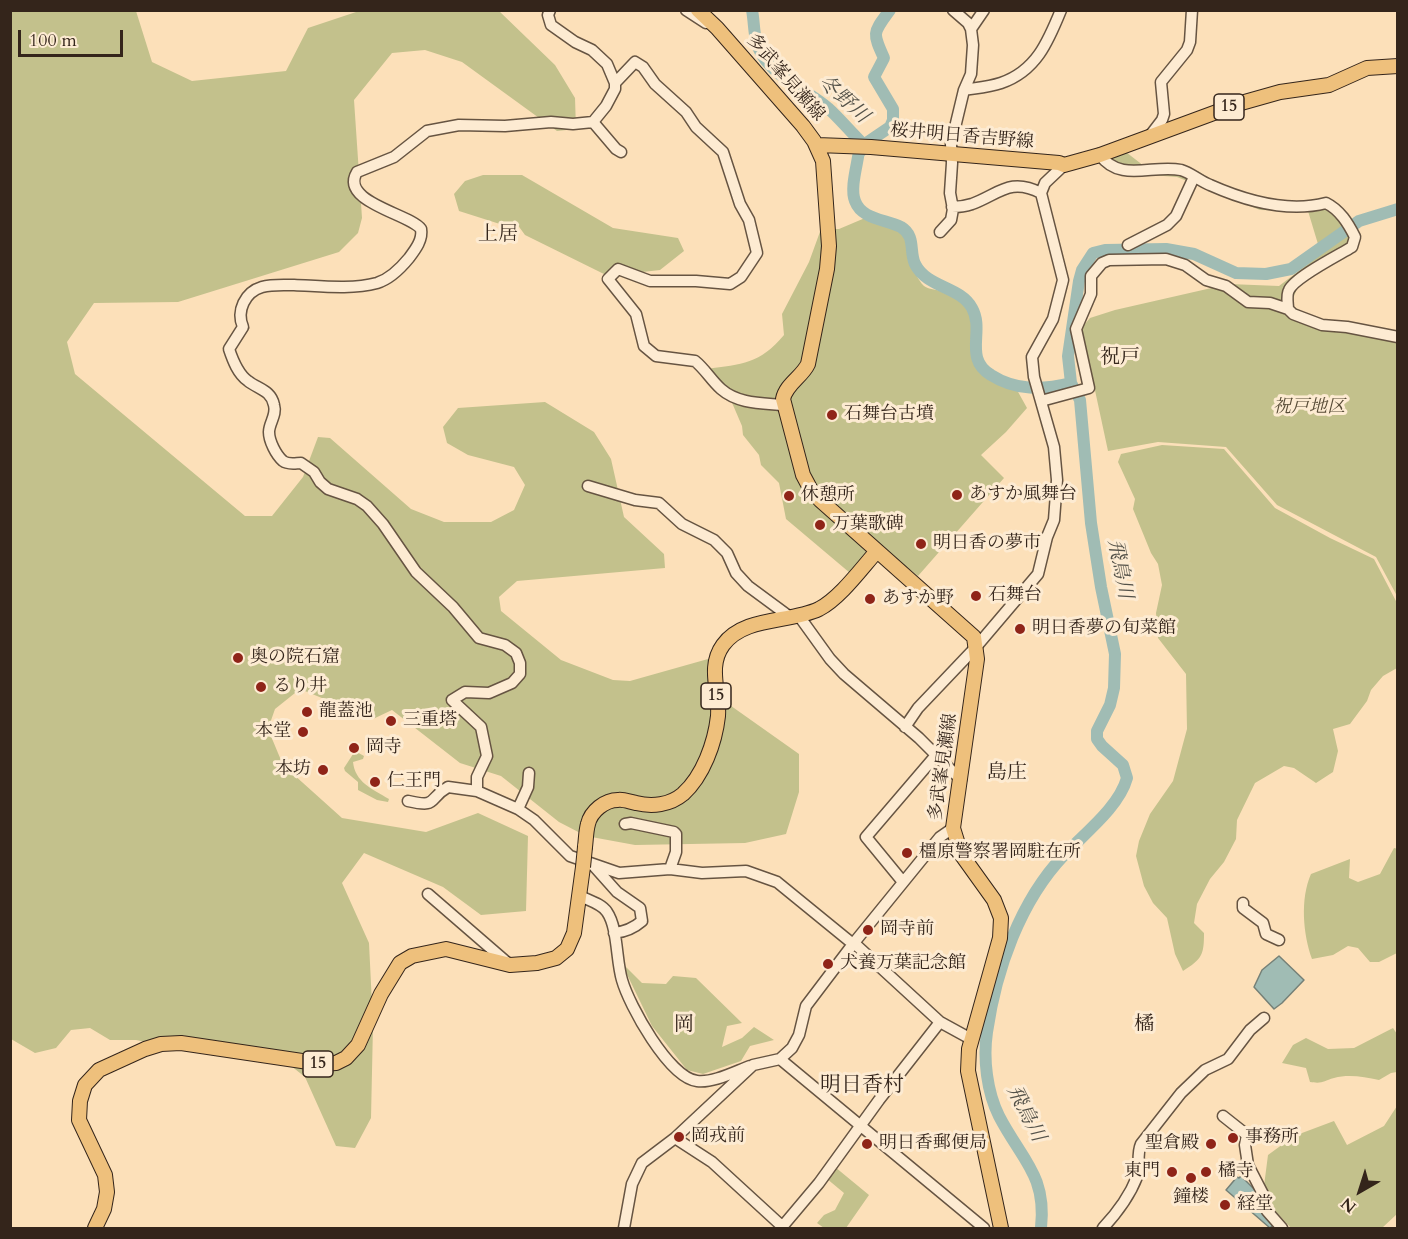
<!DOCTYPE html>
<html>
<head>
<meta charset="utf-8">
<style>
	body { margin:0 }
	#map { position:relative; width:1408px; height:1239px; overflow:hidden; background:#fce0b9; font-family:Cardo,serif }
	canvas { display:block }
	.frame { position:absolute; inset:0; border:12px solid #34251b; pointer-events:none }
	.north { position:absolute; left:1330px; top:1161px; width:60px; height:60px; -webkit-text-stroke:4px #fdebd2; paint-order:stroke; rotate:219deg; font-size:16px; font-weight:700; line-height:24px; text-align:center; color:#34251b }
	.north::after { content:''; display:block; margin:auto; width:21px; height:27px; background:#34251b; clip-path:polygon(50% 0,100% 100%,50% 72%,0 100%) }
	.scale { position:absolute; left:18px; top:30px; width:105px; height:27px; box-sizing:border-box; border:3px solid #34251b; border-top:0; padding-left:8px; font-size:18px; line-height:21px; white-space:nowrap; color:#34251b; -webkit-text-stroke:4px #fdebd2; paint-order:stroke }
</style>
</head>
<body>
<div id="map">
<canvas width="1408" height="1239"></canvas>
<div class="frame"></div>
<div class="north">N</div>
<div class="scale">100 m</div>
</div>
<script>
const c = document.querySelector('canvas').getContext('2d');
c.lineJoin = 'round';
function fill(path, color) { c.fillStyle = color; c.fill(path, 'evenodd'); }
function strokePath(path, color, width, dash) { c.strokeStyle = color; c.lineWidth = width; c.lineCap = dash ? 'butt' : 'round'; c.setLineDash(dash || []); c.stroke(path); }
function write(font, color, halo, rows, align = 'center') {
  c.font = font + ' Cardo,"Noto Serif JP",serif'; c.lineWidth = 6; c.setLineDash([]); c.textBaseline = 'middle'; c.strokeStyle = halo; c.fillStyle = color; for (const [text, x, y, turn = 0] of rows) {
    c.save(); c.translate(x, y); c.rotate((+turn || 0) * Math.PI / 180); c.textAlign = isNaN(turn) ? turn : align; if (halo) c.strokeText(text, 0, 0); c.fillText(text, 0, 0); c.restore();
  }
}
fill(new Path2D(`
	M11 11H136L152 62 192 81 286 71 308 28 359 11H499L555 65 575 98 576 129 557 131 462 62 425 50 392 53 354 100 362 218 358 233 339 252 178 302 94 303 67 342 75 374 245 516H272L303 477 318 437 330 438 411 509 444 522H491L514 510 525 485 514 467 468 455 447 443 443 427 458 408 545 402 594 432 611 459 624 517 664 554 665 568 517 581 499 597 501 611 561 660 613 680 630 681 708 659 717 696 799 754V792L786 834 745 843 635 845 586 836 559 822 501 776 460 763 392 710 373 719 300 689 275 709 268 729 283 765 342 818 426 832 478 813 528 836 526 911 481 915 443 887 364 853 342 883 369 943 373 1025 371 1118 355 1148 336 1146 305 1077 281 1058 223 1050 183 1035 151 1043 136 1040H110L90 1028 71 1030 56 1048 35 1053 11 1039Z
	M1122 149 1144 166 1169 165 1198 171 1216 183 1254 197 1291 202 1328 198 1339 206 1360 236 1357 249 1298 286 1291 304C1317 327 1364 328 1397 334V596L1376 557 1277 505 1226 447 1158 442 1108 451 1093 381 1079 331 1090 318 1115 310 1229 284 1279 286 1321 254 1308 211 1260 210 1177 177 1124 173 1108 156Z
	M483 175H522L613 228 678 238 684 251 660 270 608 276 525 235 517 224 503 225 459 211 454 194 465 181Z
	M865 218C881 226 895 226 909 238 910 253 912 274 924 286 928 289 937 290 942 291 952 294 963 301 969 309 973 315 973 324 973 332 972 370 978 380 1017 390L1027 408 1006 432 981 455 1004 478 918 576 879 545 850 573 786 519 779 483 761 465 759 455 743 435 742 426 730 398 707 369C742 364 760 364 784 335L782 314 809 262 821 229H839Z
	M1162 445 1224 449 1275 508 1330 538 1374 559 1397 603V668L1383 676 1371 690 1367 701 1350 724 1333 729 1338 751 1333 772 1316 783 1294 768 1284 766 1255 783 1237 820 1236 839 1224 862 1210 879 1197 904 1194 923 1204 933C1204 955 1202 959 1183 971L1175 954 1167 918 1153 903 1144 886 1136 856 1139 841 1150 814 1173 781 1187 729 1186 674 1158 638 1156 613 1162 585 1158 564 1151 553 1133 509 1135 499 1118 462 1121 454Z
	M355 751 364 756 363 759 353 762C355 782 372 789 389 799L388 802 377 800 358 790V782L345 771 344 768Z
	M1394 848 1398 849 1397 953 1379 962H1370L1358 948 1348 946 1333 955 1312 959C1303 934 1300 899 1311 874L1350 859 1349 878 1358 882 1380 874Z
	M621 962 642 983 666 984 673 976 696 978 742 1023 727 1026 722 1047 742 1038 754 1027 774 1040 750 1046 741 1061 703 1074 687 1070 652 1026Z
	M1393 1028 1397 1034V1072L1391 1073 1379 1080C1364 1077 1349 1074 1334 1078 1323 1081 1323 1084 1310 1082L1306 1068 1282 1063 1293 1045 1306 1038 1328 1049 1354 1048Z
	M1397 1106V1214L1382 1228H1291L1276 1212 1264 1186 1268 1155 1294 1136 1334 1121 1347 1145 1384 1126Z
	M835 1167 869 1195 846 1228H824L817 1223 824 1215 835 1210 844 1193 826 1178Z`), '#c3c18c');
const water = new Path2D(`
	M1279 956 1304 980 1282 1003 1274 1009 1254 987 1262 970Z
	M1241 1176 1260 1195 1261 1202 1258 1208 1275 1223 1270 1228 1226 1190 1237 1177 1239 1178Z`);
fill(water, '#a0bcb4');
strokePath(water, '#758077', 1.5);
strokePath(new Path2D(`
	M752 10C755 26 753 41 762 55 777 79 807 90 828 108 839 118 849 130 860 141 860 158 849 186 855 201 862 220 886 219 901 227 916 236 909 251 915 264 927 288 960 286 972 308 985 331 963 358 991 375 1016 391 1043 390 1071 383
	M861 151 865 144 890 127 893 120V109L874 77 884 58C872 32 873 33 890 10
	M1041 1228C1047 1175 1021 1159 999 1116 987 1092 983 1059 987 1032 996 970 1020 901 1064 855 1085 833 1119 807 1127 778L1123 765 1102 746 1097 739V731L1110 705 1114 688 1115 654 1101 587 1091 523 1080 400 1071 383 1068 356 1079 281 1082 270 1093 253 1105 250 1166 249 1194 254 1236 273 1266 274 1291 269 1359 221 1398 209`), '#a0bcb4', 12);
const minor = new Path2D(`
	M686 10 706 23
	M971 29 984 10
	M615 83 635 62 643 67 655 84 686 112 696 127 723 152 740 204 749 220 757 253 741 277 730 284 696 281H650L618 269 608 279 636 314 644 346 656 356 695 361C705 369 711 380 721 389 738 404 762 403 783 405
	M964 90C976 88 989 87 1001 83 1036 71 1048 42 1061 10
	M593 122 616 149 621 152
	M1149 137 1162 120 1164 114 1161 82 1187 50 1190 42 1192 10
	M1100 155C1120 183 1153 164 1181 170 1191 173 1200 181 1210 185 1246 201 1288 213 1326 203 1340 210 1348 223 1355 237L1352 247C1339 255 1295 277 1289 290 1286 295 1288 304 1288 309
	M952 207C959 207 966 206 972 204 999 194 1010 177 1041 193
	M940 232 951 220 953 209 950 193 952 163 951 144 964 90 971 74 973 45 971 29 968 23 953 10
	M1128 245 1167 225 1176 216 1194 177
	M1041 401 1089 388 1076 329 1091 294V276L1102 263 1109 260 1166 259 1185 265 1206 280 1226 286 1248 302 1270 303 1288 309 1293 314 1322 325 1347 327 1398 337
	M588 486 635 500 659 503 682 524 714 540 727 553 736 573 748 586 790 617
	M799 616 830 659 844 674 919 738 961 780
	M905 727 918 708 976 647 1038 574 1047 537 1054 520 1057 480 1054 447 1034 377 1032 357 1053 319 1063 280 1041 193 1045 183 1064 165
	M477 791V777L487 756 481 727 452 700 465 692 489 693 512 683 520 674V663L516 653 505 645 479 638 453 607 416 572 383 524 367 506 357 499 328 489 320 482 314 472 301 463C296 463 288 465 283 461 276 455 269 441 269 432 269 423 277 415 274 405 271 390 258 389 248 381 238 374 233 361 229 349L243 327C236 311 245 292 262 287 272 284 284 285 294 285 320 286 351 290 377 283 390 279 400 269 409 258 415 250 423 240 421 229 410 214 339 202 357 172L394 157 427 131 459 125 505 126 551 122 573 124 593 122 606 106 615 89V83L607 64 592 50 575 42 551 25 548 15 550 10
	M408 801C439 808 427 799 448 787L477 791 518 809 534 820 570 856 619 873 670 869 702 873 746 871 777 882 853 944
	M518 809 528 787 529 773
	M625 824 631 823 674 832 676 834V852L670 869
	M592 864 617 892 640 908 642 921C634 928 624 932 614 933
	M903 882 866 837 937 754
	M428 894 510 965
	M580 896C588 900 602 904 607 912 618 928 616 960 622 980 629 1005 669 1078 697 1081 713 1083 734 1072 750 1066
	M1243 903V908L1263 923 1266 934 1279 940
	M854 943 940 1022 971 1039
	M780 1059 984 1228
	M1223 1116 1247 1135 1245 1145 1248 1165 1264 1196 1267 1211 1282 1228
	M675 1138 712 1162 784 1228
	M782 1227 819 1183 879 1100 940 1022
	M624 1228 632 1184 642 1163 675 1138 753 1065 780 1059 792 1048 799 1035 806 1006 853 944 940 837 953 828
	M1103 1228C1116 1214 1130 1195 1137 1177 1141 1167 1136 1155 1141 1144L1181 1093 1205 1070 1228 1059 1250 1030 1264 1018`);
const major = new Path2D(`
	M698 10 717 28 803 126 814 141 823 161 829 246 827 269 808 364C802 377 786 384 783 399L803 475 811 490 820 500 974 637 977 659 953 828 961 854 994 900 1001 918 1000 938 969 1049 968 1071 1001 1228
	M817 145 871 147 1059 163 1064 165 1100 155 1241 103 1280 92 1329 85 1367 68 1398 66
	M585 847C586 839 586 831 588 824 591 811 605 800 618 800 623 799 630 802 636 803 652 807 670 805 683 794 703 776 715 743 718 716 720 692 707 667 723 645 744 616 790 623 819 609 840 598 861 569 877 551
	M95 1228 104 1209 107 1192 105 1175 79 1120 80 1101 85 1085 99 1070 145 1049 161 1044 181 1043 322 1064 336 1063 346 1058 358 1045 381 994 400 963 412 956 446 949 510 965 537 963 556 958 567 949 574 933 583 867`);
strokePath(minor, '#665442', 13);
strokePath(major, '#34251b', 16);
strokePath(minor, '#fdebd2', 10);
strokePath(major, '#eec07c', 14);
const majorBridge = new Path2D(`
	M583 867 585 847`);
strokePath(majorBridge, '#34251b', 16, []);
strokePath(majorBridge, '#eec07c', 14);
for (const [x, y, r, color] of [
	[832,415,6,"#8f2418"],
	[957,495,6,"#8f2418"],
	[789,496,6,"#8f2418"],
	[820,525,6,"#8f2418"],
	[921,544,6,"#8f2418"],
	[976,596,6,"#8f2418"],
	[870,599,6,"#8f2418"],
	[1020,629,6,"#8f2418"],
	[238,658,6,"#8f2418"],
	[261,687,6,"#8f2418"],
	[307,712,6,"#8f2418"],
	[391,721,6,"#8f2418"],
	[303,732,6,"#8f2418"],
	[354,748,6,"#8f2418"],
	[323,770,6,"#8f2418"],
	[375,782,6,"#8f2418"],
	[907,853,6,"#8f2418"],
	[868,930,6,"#8f2418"],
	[828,964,6,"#8f2418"],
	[679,1137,6,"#8f2418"],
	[1233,1138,6,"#8f2418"],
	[867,1144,6,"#8f2418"],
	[1211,1144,6,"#8f2418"],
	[1172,1172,6,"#8f2418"],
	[1206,1172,6,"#8f2418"],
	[1191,1178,6,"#8f2418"],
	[1225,1205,6,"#8f2418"]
]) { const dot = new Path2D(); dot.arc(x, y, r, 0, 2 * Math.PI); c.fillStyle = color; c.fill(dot); strokePath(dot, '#fdebd2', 2); }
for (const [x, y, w] of [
	[1229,107,30],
	[716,696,30],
	[318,1064,30]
]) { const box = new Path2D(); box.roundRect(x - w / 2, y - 13, w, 26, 4.5); c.fillStyle = '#fdebd2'; c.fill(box); strokePath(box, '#34251b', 1.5); }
write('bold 16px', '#34251b', null, [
	["15",1229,107],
	["15",716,696],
	["15",318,1064]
]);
write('18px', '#34251b', '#fdebd2', [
	["多武峯見瀬線",785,78,49],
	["桜井明日香吉野線",962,137,5],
	["多武峯見瀬線",944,767,-82]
]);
write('italic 18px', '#584c37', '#fdebd2', [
	["祝戸地区",1309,408]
]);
write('18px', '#34251b', '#fdebd2', [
	["石舞台古墳",844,415],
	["あすか風舞台",969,495],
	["休憩所",801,496],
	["万葉歌碑",832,525],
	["明日香の夢市",933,544],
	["石舞台",988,596],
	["あすか野",882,599],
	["明日香夢の旬菜館",1032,629],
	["奥の院石窟",250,658],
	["るり井",273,687],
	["龍蓋池",319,712],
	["三重塔",403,721],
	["本堂",291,732,"right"],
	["岡寺",366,748],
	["本坊",311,770,"right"],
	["仁王門",387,782],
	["橿原警察署岡駐在所",919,853],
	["岡寺前",880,930],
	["犬養万葉記念館",840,964],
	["岡戎前",691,1137],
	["事務所",1245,1138],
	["明日香郵便局",879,1144],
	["聖倉殿",1199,1144,"right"],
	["東門",1160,1172,"right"],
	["橘寺",1218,1172],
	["鐘楼",1191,1198,"center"],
	["経堂",1237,1205]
], 'left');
write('italic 20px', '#545249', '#fdebd2', [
	["冬野川",843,100,42],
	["飛鳥川",1119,569,79],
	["飛鳥川",1025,1114,63]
]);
write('20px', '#34251b', '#fdebd2', [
	["上居",498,235],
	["祝戸",1120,358],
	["島庄",1007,773],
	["岡",684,1025],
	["橘",1144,1025]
]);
write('21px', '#34251b', '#fdebd2', [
	["明日香村",862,1086]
]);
</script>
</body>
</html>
